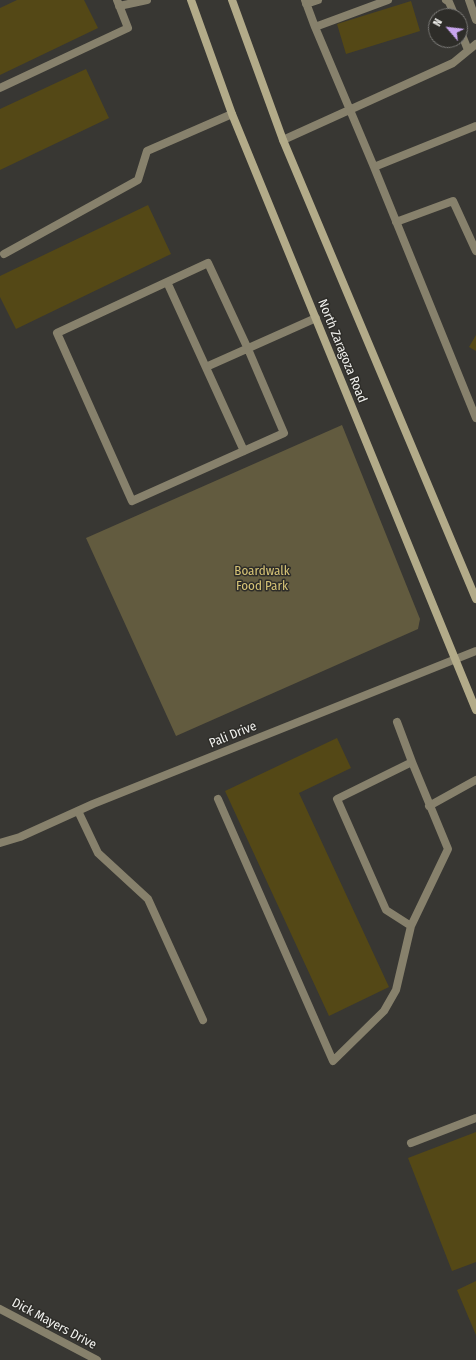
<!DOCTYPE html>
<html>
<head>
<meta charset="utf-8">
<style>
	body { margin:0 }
	#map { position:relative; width:476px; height:1360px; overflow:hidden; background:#383733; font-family:"Fira Sans Condensed",sans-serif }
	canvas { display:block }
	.north { position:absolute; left:428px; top:8px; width:40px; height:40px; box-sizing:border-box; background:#2e2d29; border:1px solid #7c7b78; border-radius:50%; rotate:298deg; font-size:11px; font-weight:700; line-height:16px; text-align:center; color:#f1f1ee }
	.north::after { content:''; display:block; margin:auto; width:14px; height:18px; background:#c8a5ee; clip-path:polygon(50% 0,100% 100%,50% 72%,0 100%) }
</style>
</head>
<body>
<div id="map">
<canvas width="476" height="1360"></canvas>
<div class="north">N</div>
</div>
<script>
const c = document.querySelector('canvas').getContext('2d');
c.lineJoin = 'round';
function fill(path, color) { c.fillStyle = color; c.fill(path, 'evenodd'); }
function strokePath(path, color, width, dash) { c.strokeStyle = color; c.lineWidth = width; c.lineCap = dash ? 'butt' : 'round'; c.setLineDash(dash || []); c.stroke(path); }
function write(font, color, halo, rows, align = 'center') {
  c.font = font + ' "Fira Sans Condensed",sans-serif'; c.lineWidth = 3; c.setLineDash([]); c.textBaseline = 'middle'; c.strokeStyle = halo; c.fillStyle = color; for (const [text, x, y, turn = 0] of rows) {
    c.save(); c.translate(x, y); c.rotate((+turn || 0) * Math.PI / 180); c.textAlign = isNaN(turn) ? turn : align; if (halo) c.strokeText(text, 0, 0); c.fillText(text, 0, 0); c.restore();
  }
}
fill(new Path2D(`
	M342 425 420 619 418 629 176 736 86 538Z`), '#625b3f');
fill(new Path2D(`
	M17 0H84L98 28 0 75V8Z
	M411 1 420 31 346 54 337 24Z
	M86 69 109 118 0 170V109Z
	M148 205 171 254 16 329 0 297V276Z
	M476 335V351L469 347Z
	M337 738 351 768 299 793 389 987 329 1016 225 791Z
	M476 1132V1262L452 1271 408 1158Z
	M476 1281V1335L457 1290Z`), '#544816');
strokePath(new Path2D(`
	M305 0 315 27 374 167 476 126
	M446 0 449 2 455 16
	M469 0 476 20
	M306 4 318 0
	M119 6 147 0
	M315 27 388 0
	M460 30 468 50
	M0 88 128 28 117 0
	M283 140 453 63 476 44
	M374 167 476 418
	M396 222 453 201 476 251
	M4 254 138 180 147 151 232 114
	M208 263 248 349 284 433 132 501 57 333Z
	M167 282 244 451
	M206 367 316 318
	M397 722 412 762
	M412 762 448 849 411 926 386 910 337 799Z
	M218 799 333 1061 384 1011 396 990 411 926
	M429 806 476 780
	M78 811 98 853 148 899 203 1020
	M411 1143 476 1118`), '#87816c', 8);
strokePath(new Path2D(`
	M0 843 20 837 93 804 476 651
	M0 1309 97 1360`), '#87816c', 8);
strokePath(new Path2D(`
	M191 0 232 114 476 710
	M232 0 283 140 476 599`), '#b3ab89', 8);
write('13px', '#f1f1ee', '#2e2d29', [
	["North Zaragoza Road",342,351,68],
	["Pali Drive",233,735,-22],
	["Dick Mayers Drive",54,1324,28]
]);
write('13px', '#d6c376', '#2e2d29', [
	["Boardwalk",262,571],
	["Food Park",262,586]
]);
</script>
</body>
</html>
